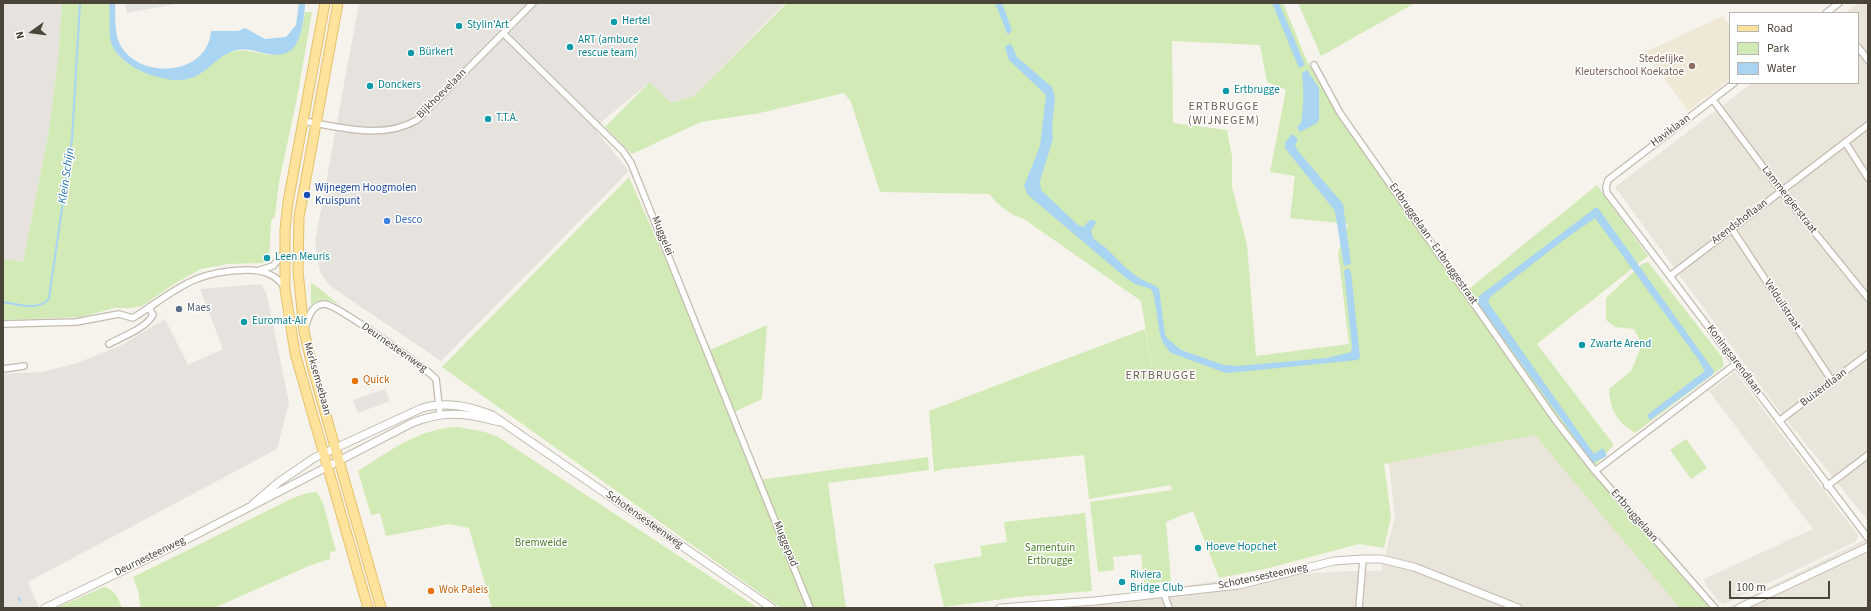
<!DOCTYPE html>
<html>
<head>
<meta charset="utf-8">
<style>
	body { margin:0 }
	#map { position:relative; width:1871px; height:611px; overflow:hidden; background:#f6f3ec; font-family:"Source Sans 3",sans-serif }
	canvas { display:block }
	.frame { position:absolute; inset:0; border:4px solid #4b4439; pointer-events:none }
	.legend { position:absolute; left:1729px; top:12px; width:130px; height:72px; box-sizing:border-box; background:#fff; border:1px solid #b7b4b0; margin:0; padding:5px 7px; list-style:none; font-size:12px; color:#4b4439 }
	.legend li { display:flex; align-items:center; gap:8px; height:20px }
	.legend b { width:20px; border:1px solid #b7b4b0 }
	.north { position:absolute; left:12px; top:12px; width:40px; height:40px; -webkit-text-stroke:3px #fff; paint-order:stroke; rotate:256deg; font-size:11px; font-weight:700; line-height:16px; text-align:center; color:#4b4439 }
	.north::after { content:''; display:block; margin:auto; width:14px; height:18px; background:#4b4439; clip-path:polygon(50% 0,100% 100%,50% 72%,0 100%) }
	.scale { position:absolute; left:1729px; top:581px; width:101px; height:18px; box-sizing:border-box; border:2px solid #4b4439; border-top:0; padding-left:5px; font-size:12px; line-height:14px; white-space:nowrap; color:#4b4439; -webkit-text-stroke:3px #fff; paint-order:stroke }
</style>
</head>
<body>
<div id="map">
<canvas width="1871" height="611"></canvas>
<div class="frame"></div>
<ul class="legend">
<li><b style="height:5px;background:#ffe39c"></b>Road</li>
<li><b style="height:11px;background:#d2eab5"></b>Park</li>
<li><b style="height:11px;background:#a9d4f2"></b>Water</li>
</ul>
<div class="north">N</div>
<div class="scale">100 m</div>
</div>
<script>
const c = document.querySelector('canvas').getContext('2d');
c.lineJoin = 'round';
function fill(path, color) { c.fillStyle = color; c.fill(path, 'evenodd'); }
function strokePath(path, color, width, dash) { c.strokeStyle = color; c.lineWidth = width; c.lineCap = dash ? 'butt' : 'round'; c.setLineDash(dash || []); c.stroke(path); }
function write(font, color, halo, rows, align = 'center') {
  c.font = font + ' "Source Sans 3",sans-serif'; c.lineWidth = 3; c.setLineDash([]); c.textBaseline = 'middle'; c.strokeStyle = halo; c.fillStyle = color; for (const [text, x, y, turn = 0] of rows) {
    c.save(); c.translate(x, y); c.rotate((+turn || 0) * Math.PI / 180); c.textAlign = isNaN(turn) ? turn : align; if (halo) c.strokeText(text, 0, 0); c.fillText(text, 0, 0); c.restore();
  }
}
fill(new Path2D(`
	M1858 3H1868V521L1776 407 1615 187 1752 83H1858V13H1845Z
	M1735 372 1858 535V538L1855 542 1834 552 1724 604 1719 602 1706 585 1704 579 1813 529 1709 391Z
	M1535 435 1684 608H1058L1231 578 1350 571H1381L1395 517 1389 463Z
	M1868 538V608H1727Z`), '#eae5da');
fill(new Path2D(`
	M3 3H62L58 60 49 130 23 262 3 259Z
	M359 3H785L694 96 671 103 650 82 594 128 629 171 441 361 330 286 320 272 315 242Z
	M261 284 267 295 289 403 277 449 28 582 39 608H3V374L42 372 77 363 120 346 165 319 188 365 223 349 200 289Z
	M385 389 390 401 358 413 353 400Z`), '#e6e2dd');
fill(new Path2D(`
	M1723 16 1730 27V79L1688 111 1645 52Z`), '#efe8d6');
fill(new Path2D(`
	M62 3H109C112 19 109 38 117 53 127 70 173 84 192 78 206 73 214 58 229 53 242 48 251 52 264 54 295 60 301 37 305 12H312L297 98 279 182 275 216 271 221 269 260 263 263 228 264 201 269 174 284 142 306 133 308H115L81 317 3 320V259L23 262 49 130 58 60Z
	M787 3H1283L1306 59 1330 101 1464 293 1597 185 1648 256 1537 344 1614 445 1592 469 1650 540 1710 608H1680L1535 435 1384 464 1391 517 1384 548 1359 544 1265 569 1219 578 1193 511 1166 522 1171 581 1144 584 1141 554 1113 557 1114 570 1098 572 1090 502 1172 490 1171 485 1089 499 1084 455 944 469 934 472 929 411 1145 329 1157 398 1141 301 1024 219C1013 216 996 205 990 194L880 192 851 102 844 93 760 113 701 122 632 154 605 127 650 82 671 103 694 96ZM1172 41 1260 45 1267 82 1286 90 1270 172 1295 176 1290 218 1348 224 1338 253 1349 344 1256 356 1247 245 1232 187V156L1227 130 1173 123Z
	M1298 3H1415L1321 56Z
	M629 177 669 268 807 608H781L442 367Z
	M1648 262 1722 357 1724 366 1635 433C1617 422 1610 410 1609 389L1631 371 1642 345 1634 329 1615 327 1606 320V298L1642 264Z
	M311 282 341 306C331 300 321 296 311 305Z
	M767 325 762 399 732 413 708 351Z
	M457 427 485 432 498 437 758 608H492L469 528 449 524 386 536 380 513 371 515 358 471C391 450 418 429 457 427Z
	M1686 439 1707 468 1691 479 1670 450Z
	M928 457 929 470 828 483 846 608H810L758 480Z
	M317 492 323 503 336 551 330 552V559L311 565 214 608H141L138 591 133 577 293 498 307 493Z
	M1085 513 1092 591 1018 597 944 607 934 564 982 556 980 546 1007 542 1004 522Z
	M104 587C115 590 118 597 122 608H56Z`), '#d2eab5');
fill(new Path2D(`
	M125 3H176V4L127 13Z`), '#e5e3e0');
fill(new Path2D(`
	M109 3H115C116 18 113 34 122 48 143 80 208 75 211 31H238L245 28 265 39 286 37 296 25 299 3H305C305 15 301 44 290 51 273 62 254 46 237 50 219 54 210 70 194 77 171 88 118 68 111 42 108 29 111 16 109 3Z
	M995 3H1002L1012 30 1009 34 1007 33Z
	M1272 3H1279L1305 65 1299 68Z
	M1011 44 1017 57 1052 87 1055 98 1052 126 1053 139 1040 181 1041 190 1078 225 1083 227 1090 220H1094L1096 223 1091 230 1093 238 1106 248 1126 268 1139 278 1159 288 1165 335 1168 339 1181 350 1224 365 1238 366 1327 358 1351 352 1352 346 1344 271 1348 268 1351 272 1360 357 1358 360 1228 373 1223 372 1171 353 1163 343 1160 335 1154 296 1151 289 1135 284 1126 278 1028 195 1024 186 1040 146 1046 95 1009 60 1005 48 1007 45Z
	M1307 70 1319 88V120L1317 123 1300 132 1297 127 1301 123C1304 104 1304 92 1302 73Z
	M1292 134 1298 139 1295 145 1298 151 1343 204 1351 264 1344 266 1335 211 1285 148V143Z
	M1595 208H1598L1714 371 1712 375 1650 420 1647 415 1705 371 1698 359 1595 218 1561 242 1490 297 1488 302 1594 454 1603 448 1607 456 1593 463 1482 309 1478 302V297Z`), '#a9d4f2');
strokePath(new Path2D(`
	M3 302C17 304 40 312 49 298L72 139 80 3
	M19 598 20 601`), '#a9d4f2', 2);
const minor = new Path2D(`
	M1826 13 1839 3
	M503 33 623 151 631 163 810 608
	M1858 47 1868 60
	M1314 65 1340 113 1556 421 1595 471 1715 608
	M1734 83 1608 180 1606 187 1607 193 1868 538
	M1713 100 1781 191 1868 298
	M303 121C340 127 383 140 417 120L533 3
	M1845 142 1868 178
	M1732 229 1832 381
	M260 270 273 266 284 253
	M1670 276 1868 125
	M3 324 76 322 119 314 133 318C177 290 192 271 247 270 263 270 276 274 285 288
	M306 325C309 316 312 304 325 304 337 305 424 367 436 379L440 414
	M109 344C123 336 145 329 153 315L149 307
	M3 369 24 366
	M1779 421 1868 354
	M1595 471 1737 363
	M1827 486 1868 455
	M1164 594 1169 608
	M1359 608 1363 559`);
const tertiary = new Path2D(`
	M253 504 279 482 314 458 422 408C446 401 469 406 492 415L772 608
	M45 608 176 545 412 423C444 410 466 413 499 422
	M1000 608 1095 601 1239 585 1334 561 1363 559H1381L1414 567 1518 608
	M1739 608 1868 547`);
const primary = new Path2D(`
	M325 3 288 202 285 230V289L295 353 368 608
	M338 3 299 217 298 271 304 331 313 370 381 608`);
strokePath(minor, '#c2bbae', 8);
strokePath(tertiary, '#c2bbae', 9);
strokePath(primary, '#e6c16a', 11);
strokePath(minor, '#fff', 5.5);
strokePath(tertiary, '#fff', 7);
strokePath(primary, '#ffe39c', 9);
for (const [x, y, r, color] of [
	[614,22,4,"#0f9aa8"],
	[459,26,4,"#0f9aa8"],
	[570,47,4,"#0f9aa8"],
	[411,53,4,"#0f9aa8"],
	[1692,66,4,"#8d6e63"],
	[370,86,4,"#0f9aa8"],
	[1226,91,4,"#0f9aa8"],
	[488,119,4,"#0f9aa8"],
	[307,195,4,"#1a4fb4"],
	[387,221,4,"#3f7fe0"],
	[267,258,4,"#0f9aa8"],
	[179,309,4,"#5c6f8a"],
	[244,322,4,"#0f9aa8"],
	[1582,345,4,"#0f9aa8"],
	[355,381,4,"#e8710a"],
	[1198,548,4,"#0f9aa8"],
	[1122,582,4,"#0f9aa8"],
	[431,591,4,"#e8710a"]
]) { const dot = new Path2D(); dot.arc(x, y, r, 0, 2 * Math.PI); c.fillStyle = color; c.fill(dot); strokePath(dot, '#fff', 1.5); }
write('11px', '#0d838f', '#fff', [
	["Hertel",622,22],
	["Stylin'Art",467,26],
	["ART (ambuce",578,41],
	["rescue team)",578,54],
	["Bürkert",419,53],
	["Donckers",378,86],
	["Ertbrugge",1234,91],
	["T.T.A.",496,119],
	["Leen Meuris",275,258],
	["Euromat-Air",252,322],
	["Zwarte Arend",1590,345],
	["Hoeve Hopchet",1206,548],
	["Riviera",1130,576],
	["Bridge Club",1130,589]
], 'left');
write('11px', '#785e54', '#fff', [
	["Stedelijke",1684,60],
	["Kleuterschool Koekatoe",1684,73]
], 'right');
write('11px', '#4b4439', '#fff', [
	["Bijkhoevelaan",442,94,-45],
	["Haviklaan",1671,131,-37],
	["Lammergierstraat",1789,200,52],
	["Arendshoflaan",1740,222,-37],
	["Muggelei",662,236,68],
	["Ertbruggelaan - Ertbruggestraat",1433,244,55],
	["Velduilstraat",1782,305,57],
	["Deurnesteenweg",394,348,35],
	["Koningsarendlaan",1734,360,53],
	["Merksemsebaan",317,379,74],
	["Buizerdlaan",1824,388,-37],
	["Ertbruggelaan",1634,516,49],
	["Schotensesteenweg",644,520,35],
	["Muggepad",785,544,68],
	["Deurnesteenweg",150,557,-26],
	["Schotensesteenweg",1263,577,-12]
]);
write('11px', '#164399', '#fff', [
	["Wijnegem Hoogmolen",315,189],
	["Kruispunt",315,202]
], 'left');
write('11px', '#366cbe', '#fff', [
	["Desco",395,221]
], 'left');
write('11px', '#4e5e75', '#fff', [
	["Maes",187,309]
], 'left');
write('11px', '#c56008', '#fff', [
	["Quick",363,381],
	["Wok Paleis",439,591]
], 'left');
write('11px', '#4a7f2a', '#fff', [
	["Bremweide",541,544],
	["Samentuin",1050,549],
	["Ertbrugge",1050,562]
]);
c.letterSpacing = '1px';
write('12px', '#6e6250', '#fff', [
	["ERTBRUGGE",1224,107],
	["(WIJNEGEM)",1224,121],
	["ERTBRUGGE",1161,376]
]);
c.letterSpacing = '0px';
write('italic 12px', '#2e7ab2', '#fff', [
	["Klein Schijn",67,176,-82]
]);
</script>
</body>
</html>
